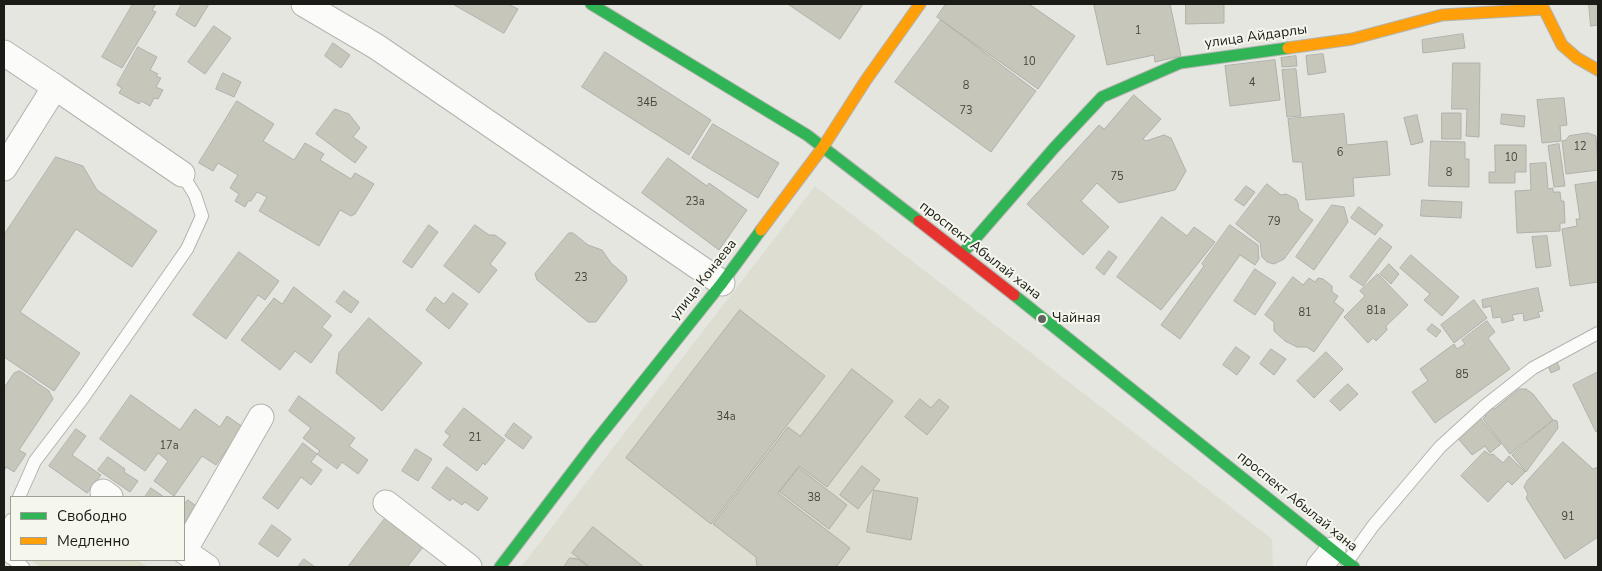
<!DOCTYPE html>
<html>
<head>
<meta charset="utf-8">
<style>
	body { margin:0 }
	#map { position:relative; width:1602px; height:571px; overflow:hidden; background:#e6e6e1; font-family:"Nunito Sans",sans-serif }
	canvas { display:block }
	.frame { position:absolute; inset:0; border:5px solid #1b1c18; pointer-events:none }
	.legend { position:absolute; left:10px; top:496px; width:175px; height:65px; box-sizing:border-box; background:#f5f6ec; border:1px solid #9e9f97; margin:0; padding:6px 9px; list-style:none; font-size:15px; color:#1b1c18 }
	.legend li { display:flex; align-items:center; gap:10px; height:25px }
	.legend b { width:25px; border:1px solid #9e9f97 }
</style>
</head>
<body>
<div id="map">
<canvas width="1602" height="571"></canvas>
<div class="frame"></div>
<ul class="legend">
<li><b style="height:6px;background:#30b455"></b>Свободно</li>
<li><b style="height:6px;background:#ff9f0a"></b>Медленно</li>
</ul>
</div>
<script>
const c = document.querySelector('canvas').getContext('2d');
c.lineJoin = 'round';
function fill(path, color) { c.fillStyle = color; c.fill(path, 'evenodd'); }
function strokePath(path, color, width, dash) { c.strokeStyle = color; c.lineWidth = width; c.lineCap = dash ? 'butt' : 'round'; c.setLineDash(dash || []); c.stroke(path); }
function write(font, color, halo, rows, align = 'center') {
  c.font = font + ' "Nunito Sans",sans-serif'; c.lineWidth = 4; c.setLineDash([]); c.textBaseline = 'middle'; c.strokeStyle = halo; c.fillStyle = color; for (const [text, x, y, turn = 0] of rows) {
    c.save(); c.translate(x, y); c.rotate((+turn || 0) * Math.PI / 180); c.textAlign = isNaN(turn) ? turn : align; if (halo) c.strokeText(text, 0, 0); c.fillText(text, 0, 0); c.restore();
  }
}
fill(new Path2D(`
	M815 186 1272 539 1273 567H521Z`), '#ddded1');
fill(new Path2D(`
	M31 560H137L148 567H40Z`), '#dcddc9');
const building = new Path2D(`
	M133 4H156L152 10 156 12 122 68 102 57Z
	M182 4H209L195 27 176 15Z
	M453 4H508L518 9 504 33Z
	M788 4H863L840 39Z
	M946 4H1029L1075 36 1038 89 937 17Z
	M1098 4H1170L1181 56 1155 62 1154 55 1107 65 1094 6Z
	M1186 4H1224V23L1186 24Z
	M1589 4H1598V25L1591 26Z
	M941 20 1036 91 991 152 895 82Z
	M214 26 231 38 205 74 188 62Z
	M1463 34 1465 48 1423 53 1422 40Z
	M333 43 350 55 341 68 325 56Z
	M138 47 157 57 150 70 158 74 156 76 161 78 156 87 163 90 158 99 154 98 150 106 141 101 139 104 119 93 122 88 117 85Z
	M605 52 711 120 689 155 582 87Z
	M1323 54 1326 72 1308 75 1306 56Z
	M1296 56 1297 66 1282 67 1281 58Z
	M1275 60 1280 100 1230 106 1225 66Z
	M1453 63H1480L1479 137 1466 136 1467 109H1452Z
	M1296 69 1301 116 1287 117 1282 70Z
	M223 73 241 82 234 97 216 89Z
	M1134 95 1161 119 1143 139 1146 141 1164 135 1171 138 1186 171 1175 190 1119 203 1097 183 1081 201 1109 227 1083 255 1027 204 1099 125 1104 129Z
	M1564 98 1567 125 1560 126 1561 141 1542 143 1537 100Z
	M237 101 274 124 263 141 294 160 305 143 324 154 320 160 351 179 355 173 374 184 355 214 351 216 340 210 319 246 259 211 267 197 257 192 251 201H248L245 207 235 201 239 194 230 188 238 175 218 163 213 171 199 163Z
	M335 109 349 114 360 128 353 137 367 147 355 163 316 134Z
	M1442 113H1461V139H1442Z
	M1344 114 1347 145 1387 141 1390 175 1353 178 1354 196 1306 200 1302 162H1293L1288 119Z
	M1502 114 1525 116 1524 127 1501 124Z
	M1417 115 1423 142 1411 145 1404 118Z
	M713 124 779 163 758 198 692 158Z
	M1588 133 1596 136 1598 170 1566 174 1562 141 1566 140 1569 136Z
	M1431 141 1465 142V159H1469V187L1429 186Z
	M1559 144 1565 186 1554 187 1548 146Z
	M1495 145H1526V172H1515V183H1489V172H1495Z
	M56 157 83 166 97 190 157 231 132 267 76 229 20 312 80 353 54 391 4 357V235Z
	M668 158 707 186 709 183 747 210 719 250 642 193Z
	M1546 163 1548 189 1553 188V192H1560L1561 201H1564L1565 223H1560V231L1517 233 1515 191 1531 190 1530 164Z
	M1598 182V282L1570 286 1562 229 1577 226 1576 219H1580L1575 185Z
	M1267 184 1281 195 1286 194 1296 199 1298 203 1299 210 1313 220 1284 259 1274 264 1267 262 1262 257 1260 243 1236 224Z
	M1246 186 1255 192 1244 206 1235 200Z
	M1422 200 1462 202 1461 218 1421 216Z
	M1332 205 1344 207 1348 222 1314 270 1296 257Z
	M1359 207 1383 225 1375 235 1351 218Z
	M1162 217 1187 236 1194 227 1215 242 1161 310 1117 277Z
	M429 225 438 232 412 268 403 262Z
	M475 225 489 235H495L506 243 490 264 497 270 479 293 444 266Z
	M1230 225 1258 245 1259 259 1255 265 1240 255 1180 339 1161 325 1204 266 1202 264Z
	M569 233H573L588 245 602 250 611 263 626 276 627 281 596 322H588L537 280 535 274Z
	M1547 236 1551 266 1536 268 1532 237Z
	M1380 238 1392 247 1363 286 1350 277Z
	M1109 251 1117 257 1104 275 1096 268Z
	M239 252 279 281 265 300 258 295 226 339 193 315Z
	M1411 255 1459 297 1442 316 1424 300 1430 294 1400 268Z
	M1389 264 1399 274 1391 284 1380 274Z
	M1255 269 1276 283 1255 315 1234 301Z
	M1378 274 1408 305 1386 326 1387 330 1376 341 1373 338 1368 343 1344 317 1365 296 1360 291Z
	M1293 277 1303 285 1309 278 1315 282 1318 278 1323 279 1332 286V292L1338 296 1334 302 1344 310 1314 352 1307 347H1297L1285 341 1274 331V322L1265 315Z
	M294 287 331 316 322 327 332 335 311 363 295 351 280 370 241 340 274 298 282 304Z
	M1538 288 1543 311 1538 312 1540 317 1524 321 1523 313 1512 315 1514 320 1502 323 1501 317 1493 318 1491 306 1483 308 1482 300Z
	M344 291 359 302 351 313 336 302Z
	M453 293 468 304 449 329 426 310 435 297 444 304Z
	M1474 300 1487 318 1454 343 1441 325Z
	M740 310 825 376 711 524 626 458Z
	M369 318 422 363 382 411 336 373 339 353Z
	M1487 321 1495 332 1488 338 1510 369 1435 423 1412 392 1428 381 1420 369 1454 344 1457 349 1465 344 1462 340Z
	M1432 324 1441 331 1436 337 1427 330Z
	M1236 347 1250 357 1237 375 1223 365Z
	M1271 349 1286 359 1274 375 1260 364Z
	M1326 352 1343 369 1314 398 1297 381Z
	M1557 362 1560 369 1551 373 1548 366Z
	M852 369 893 401 827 487 799 466 778 493 850 548 836 567H757L756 557 713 524 788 427 800 436Z
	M20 371 49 391 53 399 19 450 26 454 14 472 6 467 4 471V388L14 373Z
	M1598 372V431L1596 432 1573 385Z
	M1348 384 1358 394 1340 411 1330 401Z
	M1519 389H1526L1533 394 1553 420 1510 454 1483 419 1486 416 1482 411 1491 404 1494 409Z
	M131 395 180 430 195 409 220 427 227 416 243 427 216 465 202 456 174 496 154 481 168 461 158 453 145 471 100 439Z
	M299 396 355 438 349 446 368 460 358 474 342 462 337 469 317 454 320 451 303 438 311 428 289 411Z
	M920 399 931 408 939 399 949 407 927 435 905 417Z
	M464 408 505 440 485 465 483 463 477 471 443 445 450 436 445 432Z
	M1480 418 1501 444 1490 453 1485 446 1472 455 1456 436Z
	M1554 420 1557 421 1558 428 1526 472 1512 455Z
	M514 423 532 437 523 449 505 436Z
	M76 429 86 436 72 455 101 475 87 493 49 466Z
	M1563 442 1593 469 1598 467V537L1565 559 1526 498 1528 494 1524 487 1527 481Z
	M303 443 317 454 311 462 322 470 311 485 301 477 278 509 263 498Z
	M416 449 432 459 418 481 402 471Z
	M1485 451 1490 455 1493 454 1503 463 1509 456 1525 472 1512 485 1508 481 1488 502 1461 476Z
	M108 457 125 469 124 472 138 481 130 492 98 470Z
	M862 466 880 480 858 509 840 495Z
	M447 467 488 498 478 511 465 502 462 505 452 498 450 501 432 488Z
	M799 468 847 505 829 529 780 492Z
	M151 488 164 497H145Z
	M874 490 918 498 911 540 867 532Z
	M188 500 199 508 184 528V505Z
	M390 512 428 541 407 567H348Z
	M272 525 291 539 278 557 259 544Z
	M593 527 644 567H590L572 553Z
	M570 558 578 559 589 567H564Z
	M304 559 315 567H298Z`);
fill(building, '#c6c6ba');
strokePath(building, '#b0b0ac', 1);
const lane = new Path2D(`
	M19 497 35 461 83 398 187 249 202 216 195 195 182 174
	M11 520 6 554 11 558
	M14 560 23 567
	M1347 562 1373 526 1440 447 1486 405 1533 368 1598 333`);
const street = new Path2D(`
	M304 4 377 47 722 283
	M4 53 55 87 4 168
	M55 87 182 174
	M103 492 110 497
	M386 503 469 567
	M184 551 261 417
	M184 551 207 567
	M1319 567 1333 550`);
const fast = new Path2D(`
	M591 4 807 135 919 221
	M962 254 1054 148 1102 97 1180 63 1288 48
	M1014 295 1354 567
	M500 567 595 442 722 283 761 230`);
const slow = new Path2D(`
	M1288 48 1352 39 1442 15 1544 9 1562 45 1577 58 1598 70
	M761 230 823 147 866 80 920 4`);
const jam = new Path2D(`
	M919 221 1014 295`);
strokePath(lane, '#b3b3af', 14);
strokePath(street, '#b3b3af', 27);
strokePath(fast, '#b3b3af', 13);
strokePath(slow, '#b3b3af', 13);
strokePath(jam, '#b3b3af', 13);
strokePath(lane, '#fbfbfa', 12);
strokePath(street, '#fbfbfa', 25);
strokePath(fast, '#30b455', 11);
strokePath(slow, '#ff9f0a', 11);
strokePath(jam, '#e5322d', 11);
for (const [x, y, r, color] of [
	[1042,319,5,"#62635e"]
]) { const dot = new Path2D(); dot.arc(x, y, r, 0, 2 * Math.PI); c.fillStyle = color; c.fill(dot); strokePath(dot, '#f5f6ec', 2); }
write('11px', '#464640', null, [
	["1",1138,31],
	["10",1029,62],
	["4",1252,83],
	["8",966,86],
	["34Б",647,103],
	["73",966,111],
	["12",1580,147],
	["6",1340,153],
	["10",1511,158],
	["8",1449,173],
	["75",1117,177],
	["23а",695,202],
	["79",1274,222],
	["23",581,278],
	["81а",1376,311],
	["81",1305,313],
	["85",1462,375],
	["34а",726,417],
	["21",475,438],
	["17а",169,446],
	["38",814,498],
	["91",1568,517]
]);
write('14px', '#1b1c18', '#f5f6ec', [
	["улица Айдарлы",1256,37,-8],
	["проспект Абылай хана",980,251,38],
	["улица Конаева",704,280,-52],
	["проспект Абылай хана",1297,502,39]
]);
write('14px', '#1b1c18', '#f5f6ec', [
	["Чайная",1052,319]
], 'left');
</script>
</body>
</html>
